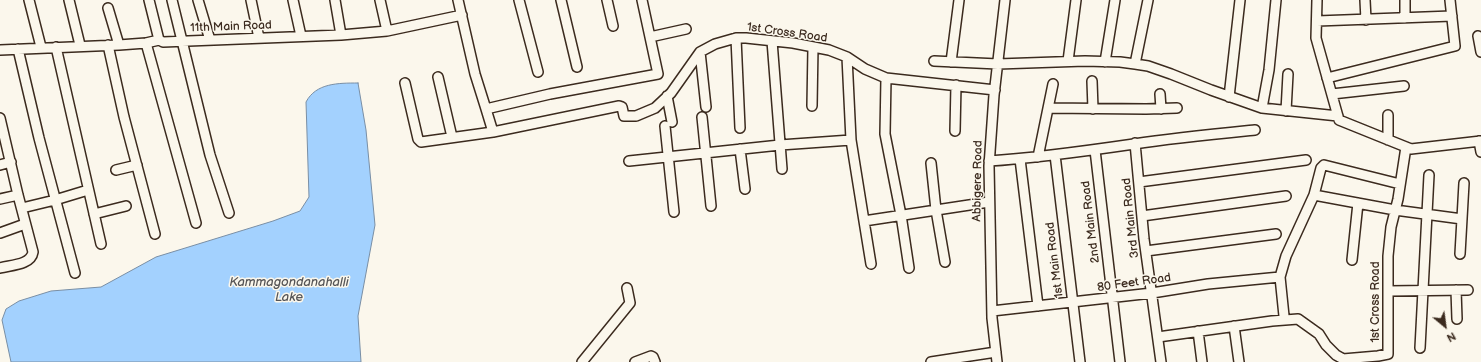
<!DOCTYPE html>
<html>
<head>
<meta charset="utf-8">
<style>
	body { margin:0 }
	#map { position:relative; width:1481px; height:362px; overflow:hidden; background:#fbf7ec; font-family:"Balsamiq Sans",sans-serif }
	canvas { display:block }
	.north { position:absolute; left:1425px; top:306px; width:40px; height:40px; -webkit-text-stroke:3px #fbf7ec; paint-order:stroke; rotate:151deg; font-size:11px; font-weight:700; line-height:16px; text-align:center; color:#3b2a1e }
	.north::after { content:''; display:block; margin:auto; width:14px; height:18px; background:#3b2a1e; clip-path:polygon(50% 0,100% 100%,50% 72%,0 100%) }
</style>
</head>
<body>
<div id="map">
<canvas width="1481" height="362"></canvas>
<div class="north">N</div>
</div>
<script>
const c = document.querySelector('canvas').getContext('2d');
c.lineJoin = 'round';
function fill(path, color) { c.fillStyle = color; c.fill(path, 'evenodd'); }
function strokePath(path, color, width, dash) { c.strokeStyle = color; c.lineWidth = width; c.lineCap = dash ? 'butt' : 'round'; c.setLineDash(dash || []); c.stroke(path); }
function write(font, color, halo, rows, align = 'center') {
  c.font = font + ' "Balsamiq Sans",sans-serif'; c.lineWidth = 3; c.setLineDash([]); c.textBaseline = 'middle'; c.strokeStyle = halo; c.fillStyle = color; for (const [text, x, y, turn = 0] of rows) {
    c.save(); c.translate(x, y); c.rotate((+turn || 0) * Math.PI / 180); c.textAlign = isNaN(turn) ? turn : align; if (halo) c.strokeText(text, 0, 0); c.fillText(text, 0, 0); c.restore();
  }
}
const water = new Path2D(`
	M358 83 366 130 375 225 358 316 361 362H11L2 320 6 309 19 301 51 291 101 287 156 257 273 221 300 211 309 197 306 102C316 83 338 83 358 83Z`);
fill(water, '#a3d1fe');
strokePath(water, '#798ea4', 1);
const minor = new Path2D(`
	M29 0 41 47
	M69 0 80 45
	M149 0 159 40
	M172 0 210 155 229 213
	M198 0 210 40
	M251 0 259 38
	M293 0 301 36
	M335 0 341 35
	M380 0 387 31
	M458 0 475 74 486 109 550 94 658 74 642 0
	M519 0 538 72
	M561 0 577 67
	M607 0 613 26
	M1317 0 1316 38 1339 120 1411 149 1481 141
	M1365 0 1366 20
	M1405 0V18
	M108 8 119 45
	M1317 21 1452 16
	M1478 36 1481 52
	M650 37 686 29
	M736 38 740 128
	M772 41 782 169
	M146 43 196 223
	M108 45 124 117 155 234
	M56 47 101 244
	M18 49 39 138 75 273
	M0 50 119 45 146 43 159 40 163 42 341 35 387 31 462 15
	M700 52 706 107
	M847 57 851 140
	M934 61 998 64 1085 61 1120 62 1135 64 1148 66 1171 74 1211 90 1262 108 1338 116
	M1068 61 1076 0
	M951 62 959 0
	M1105 62 1115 0
	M1135 64 1148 0
	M438 77 452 137
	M886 78 885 134 901 215 909 268
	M1327 78 1455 46 1450 0
	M1092 81 1093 109
	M405 83 418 139 421 142 493 132 619 106 622 107 624 116H636L655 108 671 93 700 52 715 44 736 38H746L793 43 829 50 847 57 865 69 886 78 995 90
	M1160 94 1161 109
	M1332 94 1404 86
	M667 96 672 122
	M1229 97 1240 0
	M812 106 813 47
	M1048 108 1146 109 1177 108
	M1262 108 1269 70 1276 0
	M486 109 493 132
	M1286 111 1288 74
	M1388 115V140
	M702 117 711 206
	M0 118 18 195 33 252C31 265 11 265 0 268
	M665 126 674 212
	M955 131 956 85
	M1479 141 1481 152
	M1135 143 1144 239 1161 362
	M740 149 745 189
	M1095 150 1120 362
	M1055 155 1080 362
	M1038 157 1053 84
	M1020 159 1038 306
	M629 161 780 145 851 140 864 221
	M989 161C1038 158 1086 151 1134 144 1174 138 1215 134 1255 130
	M931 163 936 210 945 262
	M0 165 11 162
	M116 170 137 165
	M1139 182 1306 160
	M1314 195 1321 168 1324 165 1400 184
	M0 199 18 195
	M22 208 55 200 88 190
	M94 214 126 206
	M1142 216 1286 196
	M0 233 25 224
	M1146 251 1276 234
	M1460 254 1464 183
	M1352 260 1358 203
	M871 264 864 221 989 202
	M1456 290 1457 319
	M1389 291 1468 290
	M992 311 1152 293 1208 284 1280 277
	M1284 316 1280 277 1286 256 1314 195 1395 210 1462 219
	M1234 326 1239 362
	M1198 331 1202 362
	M1158 337 1272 321 1298 319 1319 334 1326 345 1336 355 1343 359 1378 356 1388 354V256L1391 227 1398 199 1406 147
	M1420 348 1429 175
	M582 362 630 303 627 288
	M635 362 651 356 653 357 655 362
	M931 362 996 352
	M997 362 992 318 989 166 994 95 1005 0`);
strokePath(minor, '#3b2a1e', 12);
strokePath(minor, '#fbf7ec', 9);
write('12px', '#3b2a1e', '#fbf7ec', [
	["11th Main Road",231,27,-2],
	["1st Cross Road",787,33,8],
	["Abbigere Road",978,181,-89],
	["3rd Main Road",1131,218,-96],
	["2nd Main Road",1091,222,-97],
	["1st Main Road",1055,260,-97],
	["80 Feet Road",1134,283,-8],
	["1st Cross Road",1376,302,-90]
]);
write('italic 13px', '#555456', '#fbf7ec', [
	["Kammagondanahalli",289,283],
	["Lake",289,298]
]);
</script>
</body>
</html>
